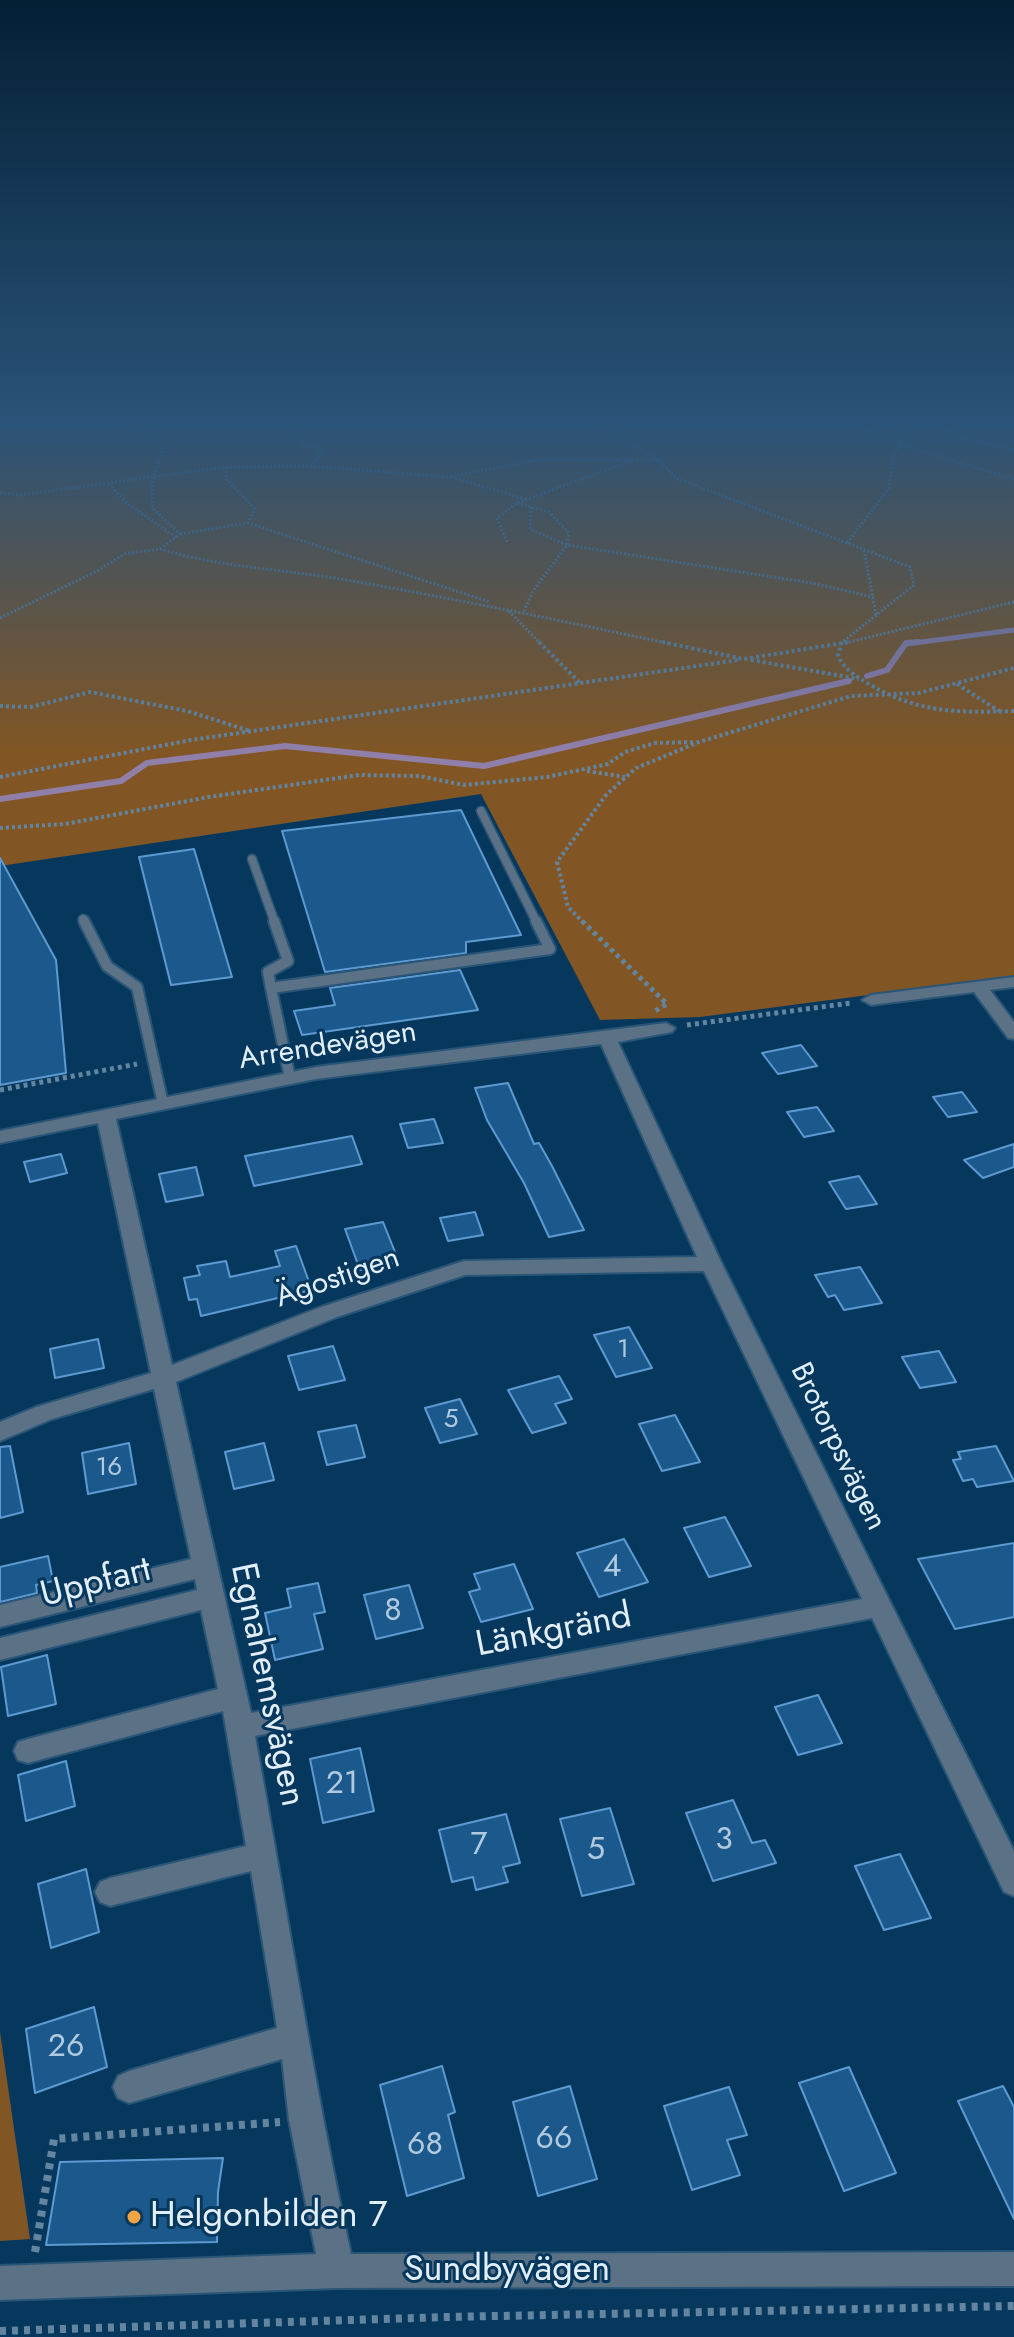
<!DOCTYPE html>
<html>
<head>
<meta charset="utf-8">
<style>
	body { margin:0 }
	canvas { display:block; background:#06385e }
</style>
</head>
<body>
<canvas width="1014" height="2337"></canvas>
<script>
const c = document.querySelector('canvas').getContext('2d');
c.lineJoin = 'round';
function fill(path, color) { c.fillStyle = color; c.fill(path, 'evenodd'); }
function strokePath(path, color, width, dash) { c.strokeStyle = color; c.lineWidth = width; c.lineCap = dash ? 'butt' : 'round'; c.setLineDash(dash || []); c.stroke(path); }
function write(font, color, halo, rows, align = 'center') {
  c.font = font + ' Jost,sans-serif'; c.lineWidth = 6; c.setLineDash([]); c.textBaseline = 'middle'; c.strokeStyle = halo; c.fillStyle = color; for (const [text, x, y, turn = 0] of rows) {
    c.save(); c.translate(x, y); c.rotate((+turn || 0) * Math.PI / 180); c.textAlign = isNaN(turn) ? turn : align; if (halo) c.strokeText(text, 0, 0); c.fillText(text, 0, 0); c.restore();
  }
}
fill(new Path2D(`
	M0 425H1014V976L700 1017 600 1020 481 794 0 866Z
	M0 2032 30 2239 0 2241Z`), '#815624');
strokePath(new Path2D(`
	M906 644 1014 630`), '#907fa9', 5);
strokePath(new Path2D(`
	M867 676 887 670 906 643 918 642
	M0 799 121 781 147 763 285 746 484 766 849 681`), '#907fa9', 6);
const building = new Path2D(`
	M461 810 521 935 466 942V953L325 972 282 831Z
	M194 849 232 977 171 985 139 857Z
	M0 858 56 960 66 1073 0 1085Z
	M460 970 478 1010 302 1035 294 1011 335 1005 330 988Z
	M801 1045 817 1066 778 1074 762 1053Z
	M508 1083 534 1144 539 1143 552 1166 584 1230 549 1237 524 1183 487 1120 475 1088Z
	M962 1092 977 1112 948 1117 933 1097Z
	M817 1107 834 1131 804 1137 787 1112Z
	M434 1119 443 1143 408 1148 400 1124Z
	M352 1136 362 1164 254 1186 245 1156Z
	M1014 1144V1167L983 1178 964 1160Z
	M61 1154 67 1173 30 1182 24 1162Z
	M196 1167 203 1195 166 1202 159 1174Z
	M859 1176 877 1204 846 1209 829 1182Z
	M475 1212 483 1235 448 1241 440 1218Z
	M383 1222 399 1262 360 1270 345 1229Z
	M296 1246 312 1290 201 1316 197 1299 189 1300 184 1278 200 1275 197 1266 226 1261 230 1277 280 1266 275 1251Z
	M860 1267 882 1303 844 1310 835 1295 828 1297 815 1275Z
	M629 1327 652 1368 616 1377 594 1335Z
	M98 1339 104 1368 55 1378 50 1349Z
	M333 1346 345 1380 299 1390 288 1356Z
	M939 1351 956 1382 920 1388 902 1357Z
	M559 1376 572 1399 555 1404 566 1423 532 1433 508 1390Z
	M460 1399 477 1434 440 1443 425 1408Z
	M675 1415 700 1462 662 1471 639 1424Z
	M356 1425 365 1457 327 1465 318 1432Z
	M129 1443 136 1484 88 1494 82 1453Z
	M264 1443 274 1480 234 1489 225 1452Z
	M10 1446 23 1512 0 1518V1447Z
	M996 1446 1014 1481 977 1487 973 1479 963 1481 953 1460 961 1459 958 1452Z
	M725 1517 751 1566 709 1577 684 1528Z
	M624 1539 648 1582 599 1597 577 1553Z
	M1014 1543V1617L955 1629 918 1559Z
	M48 1556 53 1581 36 1585 37 1593 0 1602V1567Z
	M514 1564 533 1609 481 1622 469 1592 480 1589 474 1574Z
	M318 1583 325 1612 314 1614 323 1649 275 1660 265 1613 291 1607 287 1589Z
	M409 1585 423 1628 376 1639 364 1595Z
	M47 1655 56 1704 8 1716 1 1667Z
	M818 1695 842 1743 798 1755 775 1707Z
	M360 1748 374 1811 323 1823 310 1759Z
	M66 1761 75 1806 26 1821 18 1775Z
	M733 1800 752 1843 765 1840 776 1863 713 1881 686 1813Z
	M610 1808 634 1884 582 1896 560 1819Z
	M506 1814 520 1863 503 1867 508 1882 476 1890 473 1877 452 1882 439 1830Z
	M900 1854 931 1918 884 1930 855 1866Z
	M86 1869 99 1932 51 1948 38 1884Z
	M94 2007 107 2067 35 2093 26 2029Z
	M442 2066 455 2112 448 2115 464 2178 407 2196 380 2085Z
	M849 2067 896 2173 844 2191 799 2083Z
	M570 2086 597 2179 538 2196 513 2102Z
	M1003 2086 1014 2107V2219L958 2101Z
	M729 2087 747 2135 727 2140 740 2175 692 2190 664 2106Z
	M223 2158 218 2192 217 2242 46 2245 60 2162Z`);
fill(building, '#1b598c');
strokePath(building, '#5d9ad1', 2);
const serviceFar1 = new Path2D(`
	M481 811 537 923
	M252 859 275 923
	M83 919 85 923`);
const service = new Path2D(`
	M84 921 107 966 137 987 163 1104
	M271 988 268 972 288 961 274 921
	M290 1078 271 988 550 949 536 921`);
const minor = new Path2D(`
	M1014 977V987L990 990 1014 1022V1039L1008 1038 974 992 871 1005 862 1000 871 995Z
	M666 1023 675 1028 672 1032 618 1042 722 1264 1014 1851V1896L1004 1892 872 1618 255 1736C287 1908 313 2082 351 2254L1014 2252V2286L337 2288 0 2300V2266L316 2254 289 2120 282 2059 129 2103 118 2098 113 2087 118 2076 129 2071 277 2028 251 1871 110 1906 100 1902 95 1892 100 1882 110 1878 246 1846 223 1711 28 1763 18 1760 14 1751 18 1742 28 1739 218 1689 201 1610 0 1660V1638L197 1590 195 1579 0 1627V1605L191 1559 154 1389 52 1419 0 1441V1422L36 1407 151 1373 98 1123 0 1143V1131L316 1067ZM601 1044 697 1257 464 1261 321 1307 172 1365 116 1119 316 1079ZM704 1271 862 1599 251 1713 176 1382 337 1317 465 1275Z`);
strokePath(serviceFar1, '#295577', 11);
strokePath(service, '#295577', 14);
strokePath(minor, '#295577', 4);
strokePath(new Path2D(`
	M303 425 302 444 323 450 311 466
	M598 425 659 460 676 478 910 567 914 585 840 644
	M854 425 924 452 1014 479
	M941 425 957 436 1014 451
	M226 467V479L255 509 248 523
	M451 477 526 499
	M109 484 128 504 176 537
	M0 493 20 495 226 467 310 466 449 477 541 459 658 460
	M517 503 549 512 569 533 567 545 533 591 523 613
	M531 507 530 529 567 545 812 583 873 597
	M180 534 248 523 490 602
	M507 542 497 518 517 503 633 460
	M847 543 889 488 894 454 915 425
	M160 549C222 568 284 569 347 580 456 599 563 621 671 644
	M864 550 876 615
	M509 611 541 644
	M0 618 99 570 124 554 160 549 180 534 152 508 153 478 164 447 137 425
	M841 644 1014 602`), '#6385a0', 3, [2, 2]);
strokePath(new Path2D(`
	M539 642 581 684
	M662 642 744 659 849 642
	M842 642 838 655C842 667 853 674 864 681 915 713 956 713 1014 711
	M751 660 859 679
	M957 684 999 711
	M0 706 31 707 90 692 187 711 250 731
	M587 771 625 777
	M0 777 191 740 738 660
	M0 828 65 824 209 797 359 775 419 776 464 785 547 777 608 764 625 752 655 743 695 742
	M584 923 568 907 557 862 606 795 636 768 699 742 851 696 919 693 1014 668`), '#6385a0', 4, [3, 3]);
strokePath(new Path2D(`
	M582 921 667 1004 655 1011
	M687 1025 851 1003
	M0 1090 137 1064`), '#6385a0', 5, [4, 4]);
strokePath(new Path2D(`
	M35 2252 54 2139 280 2122
	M0 2331 446 2317 1014 2306`), '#6385a0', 8, [6, 6]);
strokePath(serviceFar1, '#5b7185', 8);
strokePath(service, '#5b7185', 10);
fill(minor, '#5b7185');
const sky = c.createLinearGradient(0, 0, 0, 753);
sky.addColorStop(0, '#031f34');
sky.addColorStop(0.56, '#2a5379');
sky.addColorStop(1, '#2a537900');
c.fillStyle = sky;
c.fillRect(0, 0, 1014, 753);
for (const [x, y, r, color] of [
	[134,2217,8,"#f3a443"]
]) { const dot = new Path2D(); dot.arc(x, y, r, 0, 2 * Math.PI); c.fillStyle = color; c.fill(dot); strokePath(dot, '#06385e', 3); }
write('26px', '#b0c9de', null, [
	["1",623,1351],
	["5",451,1421],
	["16",109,1469]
]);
write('30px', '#e2eefa', '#06385e', [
	["Arrendevägen",328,1047,-9],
	["Ägostigen",338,1279,-19],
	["Brotorpsvägen",837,1447,64]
]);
write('32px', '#b0c9de', null, [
	["4",612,1568],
	["8",393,1612],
	["21",342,1785],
	["3",724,1841],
	["7",479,1846],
	["5",596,1851],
	["26",66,2048],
	["66",554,2140],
	["68",425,2146]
]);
write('36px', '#e2eefa', '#06385e', [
	["Uppfart",96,1584,-14],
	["Länkgränd",554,1632,-11],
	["Egnahemsvägen",266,1685,78],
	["Sundbyvägen",507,2271]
]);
write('36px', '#e2eefa', '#06385e', [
	["Helgonbilden 7",150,2217]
], 'left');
</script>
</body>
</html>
